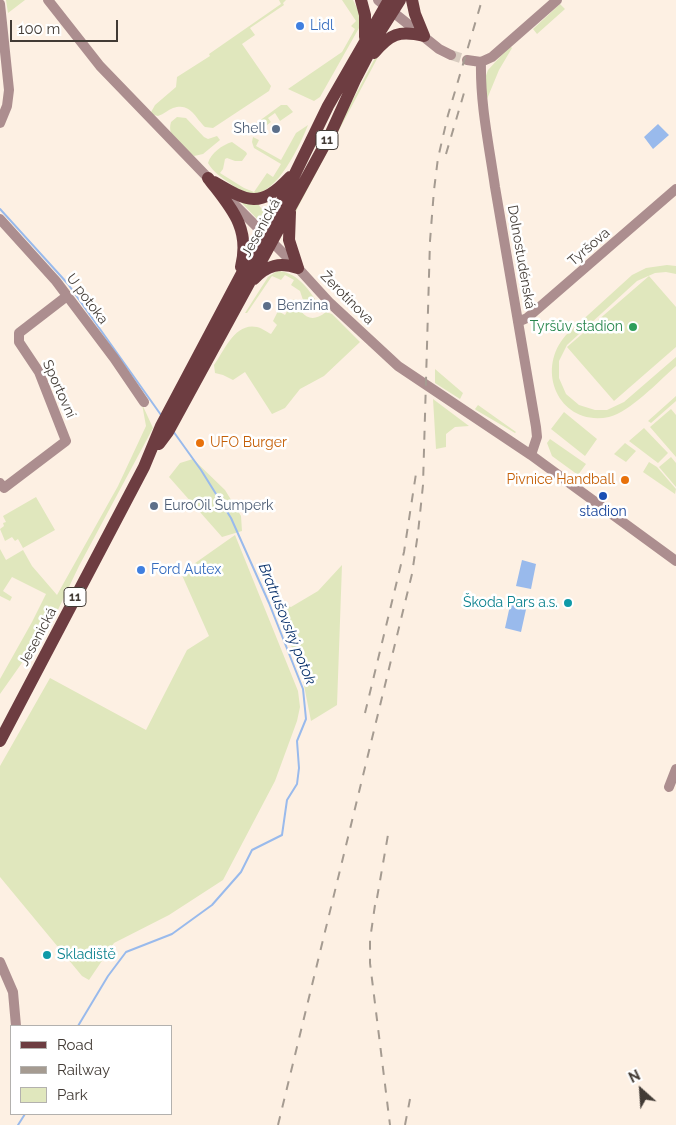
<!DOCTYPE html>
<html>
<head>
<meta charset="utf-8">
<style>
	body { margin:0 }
	#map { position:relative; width:676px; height:1125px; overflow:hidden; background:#fdf0e3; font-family:Raleway,sans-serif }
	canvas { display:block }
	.legend { position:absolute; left:10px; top:1025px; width:162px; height:90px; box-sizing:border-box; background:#fff; border:1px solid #b3b1ae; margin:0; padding:6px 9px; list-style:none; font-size:15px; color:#423b35 }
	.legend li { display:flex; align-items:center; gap:10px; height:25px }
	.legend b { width:25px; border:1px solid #b3b1ae }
	.north { position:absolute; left:616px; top:1065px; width:50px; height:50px; -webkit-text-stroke:4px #fff; paint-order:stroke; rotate:334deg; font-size:14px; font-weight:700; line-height:20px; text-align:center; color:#423b35 }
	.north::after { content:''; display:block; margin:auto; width:18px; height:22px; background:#423b35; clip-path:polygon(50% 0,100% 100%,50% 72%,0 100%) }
	.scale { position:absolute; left:10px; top:20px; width:108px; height:22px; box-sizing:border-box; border:2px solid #423b35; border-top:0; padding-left:6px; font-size:15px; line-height:18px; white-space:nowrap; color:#423b35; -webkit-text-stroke:4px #fff; paint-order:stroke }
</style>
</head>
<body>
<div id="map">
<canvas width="676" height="1125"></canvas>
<ul class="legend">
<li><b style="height:6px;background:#6d3d41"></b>Road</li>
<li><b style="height:6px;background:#a59b91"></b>Railway</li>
<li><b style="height:14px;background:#e0e7bd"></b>Park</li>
</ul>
<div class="north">N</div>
<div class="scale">100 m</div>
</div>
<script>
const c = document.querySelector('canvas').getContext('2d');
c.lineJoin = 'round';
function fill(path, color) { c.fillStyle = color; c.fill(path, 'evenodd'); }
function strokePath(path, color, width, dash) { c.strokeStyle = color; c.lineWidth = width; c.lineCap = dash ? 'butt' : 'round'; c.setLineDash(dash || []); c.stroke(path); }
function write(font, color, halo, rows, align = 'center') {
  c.font = font + ' Raleway,sans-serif'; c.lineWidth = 5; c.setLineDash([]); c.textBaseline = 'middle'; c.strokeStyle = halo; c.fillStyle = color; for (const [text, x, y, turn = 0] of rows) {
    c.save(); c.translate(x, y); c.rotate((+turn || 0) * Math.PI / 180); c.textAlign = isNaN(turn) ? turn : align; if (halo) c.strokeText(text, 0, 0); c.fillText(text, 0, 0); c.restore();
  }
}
fill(new Path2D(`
	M6 0H25L8 13Z
	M279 0H286L283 3 284 5 250 28 255 35 242 44 271 86 269 91 213 128 205 127C195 117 190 102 173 108 168 110 164 114 158 116L150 114 155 105 176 87 177 77 210 56 209 54 281 4Z
	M342 0H353L360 14 359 28 320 97 314 101 288 89 342 52 355 29 351 26 356 21Z
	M560 4 565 9 537 34 533 29Z
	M510 46 512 48 499 70 487 99 484 81 488 70Z
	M378 57 298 207 291 224 298 203 375 58Z
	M281 105H287L293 112 280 121 275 113 268 118 271 122 259 131 251 127Z
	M177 117 186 118 204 137 208 139 217 136 220 140 203 154 194 156C183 147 166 138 171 122Z
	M308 125C300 145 277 195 252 194 245 194 236 188 231 184 222 178 213 172 208 163 211 153 222 145 232 142L246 152 247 154 242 161H235L227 158 225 159 223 169 220 173 244 188 254 192 267 173 273 177 281 164 254 148 252 142 253 137 259 140 256 146 281 160 296 133Z
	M240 201 258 204 264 212 258 220Z
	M667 265 676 266V274L666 272 655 273 637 281 567 345 559 361V378L566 394 579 405 595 410H607L624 402 676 357V366C659 381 630 412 609 417 560 427 534 371 566 335L632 275 646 268Z
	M277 271C295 271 308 288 317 302V308L314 309 305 306 300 291 291 285 294 280 285 275 281 280 272 276 247 313H245L268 277Z
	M649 276 676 307V347L614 401 567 347Z
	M294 299C301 315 310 325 326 312L332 314 360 342 324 376 300 389 285 408 272 414 245 372 233 380 223 375 215 373 214 365C224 351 235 322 257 327 262 328 267 332 271 334L277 325 273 321 278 311 285 315Z
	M435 369 463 393 460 399 435 383Z
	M676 396V401L651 423 648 421Z
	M433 399 469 426 455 427 446 434V447L436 449Z
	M142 404 153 428 79 566 55 616 0 694V679L32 622 46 594 12 577 3 591 12 597 10 601 0 596V549L6 560 23 550 32 566 57 595 118 486 146 426Z
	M478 405 516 432 515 433 476 410 475 409Z
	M671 409 676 415V457L650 427Z
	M564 412 597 439 585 456 551 429Z
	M644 428 668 453 658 463 629 441Z
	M550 439 586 464 578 475 552 456 547 443Z
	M625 443 636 451 626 462 614 454Z
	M671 457 676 463V487L659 467Z
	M193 459 225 490 241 516 242 531 222 537 169 477 180 463Z
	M649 462 657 467 676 489 675 494 643 472Z
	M36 497 55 530 23 548 18 539 15 541 12 537 5 541 0 529 4 526 3 523 6 522 3 516Z
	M235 535 298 691 300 707 297 721 275 781 223 880 169 915 114 943 89 980 82 976 0 877V766L50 678 146 730 187 650 209 636 181 573Z
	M342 565 337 705 311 721 301 670 273 601 291 607 318 591Z`), '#e0e7bd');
fill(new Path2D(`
	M658 124 669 135 653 149 644 137Z
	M522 560 536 564 531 589 516 586Z
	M511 601 527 605 521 632 505 628Z`), '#99baec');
strokePath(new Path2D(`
	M0 209 68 284 161 415
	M78 1026 108 976 126 952 172 934 212 905 241 872 252 850 282 835 287 800 297 784 299 768 297 741 306 719 303 689 269 603 231 518 201 470 173 431
	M18 1125 25 1114`), '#99baec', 2);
strokePath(new Path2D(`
	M451 55 467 60`), '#d8ccc0', 10, [10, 5]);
strokePath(new Path2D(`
	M48 0 100 66 212 182
	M378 0 439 49 451 55
	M0 4 9 90 7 106 0 123
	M467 60 481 62 492 57 557 0
	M481 62C480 104 489 145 495 187 508 267 523 347 536 427L537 437 531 455
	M228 198 298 268 330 303 398 366 531 455 676 561
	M0 219 56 281 114 358 144 402
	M518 322 527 318 676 189
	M0 483 4 488 66 441 39 372 19 342V333L67 296
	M669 787 676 769
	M0 962 13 992 16 1026`), '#ac8e8f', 10);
strokePath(new Path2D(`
	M361 0 365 15V37
	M412 0 415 14 424 36
	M374 53C390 34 399 30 424 36
	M208 178C230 207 251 227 241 267
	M214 182C248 202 260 209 290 177
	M290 212 289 240 298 268
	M254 279C267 265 280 262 298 268
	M159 444 168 432 330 135 355 80 381 30 400 0
	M0 741 144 467 161 426 259 241 273 219 328 106 389 0`), '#6d3d41', 12);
strokePath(new Path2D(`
	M446 154 464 93
	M365 713 404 552 417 467
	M377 898 389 829
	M375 905 370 940V963L390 1125
	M278 1125 412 574 418 533 423 485 430 241 434 190 438 158 448 115 482 0
	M405 1125 410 1099`), '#a59b91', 2, [9, 9]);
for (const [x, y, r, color] of [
	[300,26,5,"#3f7fe0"],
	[276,129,5,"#5c6f8a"],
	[267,306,5,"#5c6f8a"],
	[633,327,5,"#2e9e5b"],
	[200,443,5,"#e8710a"],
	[625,480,5,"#e8710a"],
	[603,496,5,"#1a4fb4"],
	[154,506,5,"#5c6f8a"],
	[141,570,5,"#3f7fe0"],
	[568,603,5,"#0f9aa8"],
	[47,955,5,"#0f9aa8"]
]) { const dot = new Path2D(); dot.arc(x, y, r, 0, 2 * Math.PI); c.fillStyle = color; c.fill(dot); strokePath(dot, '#fff', 2); }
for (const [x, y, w] of [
	[327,140,22],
	[75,597,22]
]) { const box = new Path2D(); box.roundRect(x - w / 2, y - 9.5, w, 19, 4); c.fillStyle = '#fff'; c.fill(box); strokePath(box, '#423b35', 1); }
write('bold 12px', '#423b35', null, [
	["11",327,140],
	["11",75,597]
]);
write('14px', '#366cbe', '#fff', [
	["Lidl",310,26],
	["Ford Autex",151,570]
], 'left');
write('14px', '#4e5e75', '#fff', [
	["Shell",266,129,"right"],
	["Benzina",277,306],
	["EuroOil Šumperk",164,506]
], 'left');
write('14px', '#423b35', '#fff', [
	["Jesenická",261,228,-61],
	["Tyršova",589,247,-41],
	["Dolnostudénská",521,257,80],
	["Žerotínova",347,298,45],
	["U potoka",87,299,53],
	["Sportovní",59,389,66],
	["Jesenická",38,637,-62]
]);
write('14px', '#27864d', '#fff', [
	["Tyršův stadion",623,327]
], 'right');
write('14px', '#c56008', '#fff', [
	["UFO Burger",210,443],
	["Pivnice Handball",615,480,"right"]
], 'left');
write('14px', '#164399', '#fff', [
	["stadion",603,512]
]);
write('14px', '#0d838f', '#fff', [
	["Škoda Pars a.s.",558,603],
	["Skladiště",57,955,"left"]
], 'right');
write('italic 15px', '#0b336d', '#fff', [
	["Bratrušovský potok",287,624,68]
]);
</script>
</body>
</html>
